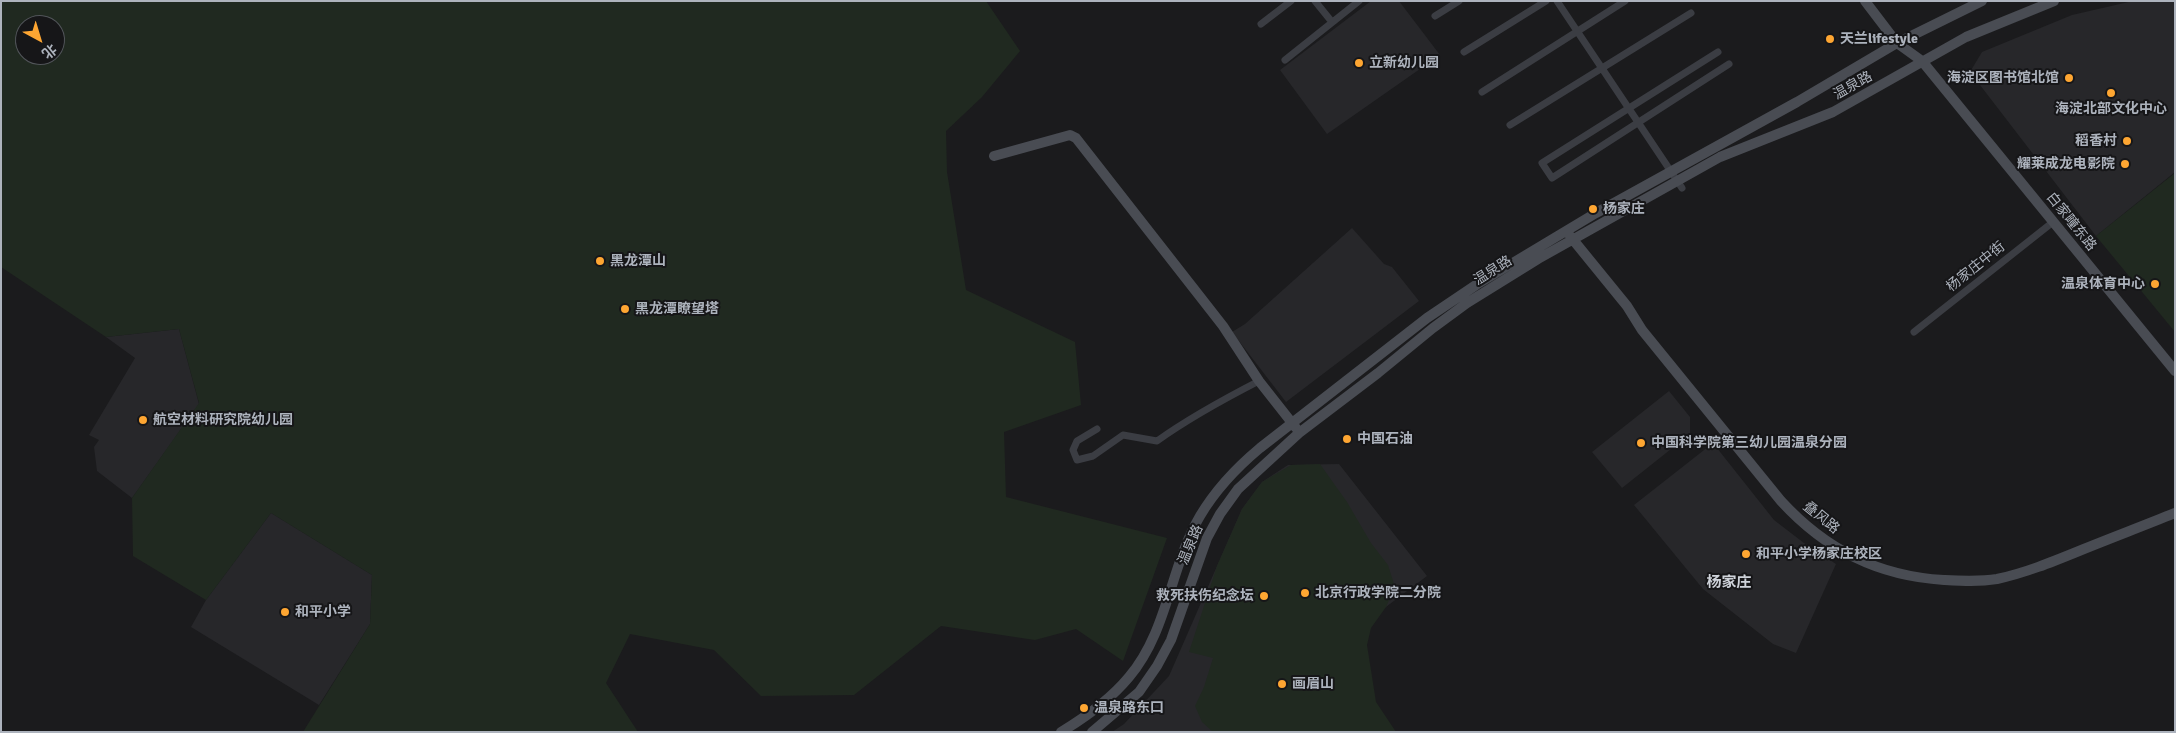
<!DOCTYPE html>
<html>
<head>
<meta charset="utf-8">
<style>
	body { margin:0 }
	#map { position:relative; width:2176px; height:733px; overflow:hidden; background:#1b1b1d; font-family:Signika,"Noto Sans SC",sans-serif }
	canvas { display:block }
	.frame { position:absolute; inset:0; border:2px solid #adb3bd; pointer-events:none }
	.north { position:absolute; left:15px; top:15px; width:50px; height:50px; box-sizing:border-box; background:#161618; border:1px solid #52555a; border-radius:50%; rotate:141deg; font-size:14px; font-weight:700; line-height:20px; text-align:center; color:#adb3bd }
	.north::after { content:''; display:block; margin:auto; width:18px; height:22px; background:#fea632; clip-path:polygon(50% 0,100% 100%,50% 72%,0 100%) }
</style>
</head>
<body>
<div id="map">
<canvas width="2176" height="733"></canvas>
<div class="frame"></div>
<div class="north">北</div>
</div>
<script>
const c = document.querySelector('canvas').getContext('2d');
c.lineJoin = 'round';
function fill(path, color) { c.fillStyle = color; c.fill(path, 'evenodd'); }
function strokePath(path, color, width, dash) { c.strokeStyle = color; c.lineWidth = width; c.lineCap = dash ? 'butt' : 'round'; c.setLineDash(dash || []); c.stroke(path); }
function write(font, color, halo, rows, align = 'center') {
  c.font = font + ' Signika,"Noto Sans SC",sans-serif'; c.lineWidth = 4; c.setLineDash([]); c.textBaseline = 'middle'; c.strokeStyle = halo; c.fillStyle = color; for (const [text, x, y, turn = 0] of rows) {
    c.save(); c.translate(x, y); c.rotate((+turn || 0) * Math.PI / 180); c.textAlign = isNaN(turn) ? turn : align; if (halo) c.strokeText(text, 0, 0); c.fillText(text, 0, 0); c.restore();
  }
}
fill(new Path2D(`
	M1371 1H1399L1440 55 1327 134 1280 70Z
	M2133 1H2175V172L2096 236 1970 72 1982 52 2072 15Z
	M1352 228 1384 264 1392 267 1419 301 1286 402 1232 332 1245 324Z
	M179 329 199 404 132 498 97 471 94 447 99 440 89 435 135 358 106 337Z
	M1669 391 1690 417V434L1622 488 1592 452Z
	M1713 443 1774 520 1804 543 1836 564 1796 653 1773 644 1703 589 1634 505Z
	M1339 464 1427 576 1362 625 1379 732H1112L1124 724 1169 676 1242 509 1262 482 1288 465Z
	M271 513 372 575 370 624 319 705 191 627 206 600Z`), '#27272a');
fill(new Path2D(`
	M1 1H986L1020 51 982 97 946 131 947 172 966 290 1075 342 1081 405 1004 432 1006 497 1167 538 1123 661 1076 629 1035 640 941 626 854 695 761 696 714 650 630 634 606 683 638 732H303L370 624 372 575 271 513 206 600 133 556 132 498 199 403 179 329 106 337 1 267ZM25 25H55V55H25Z
	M2175 173V332L2096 236Z
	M1320 464 1347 502 1371 543 1388 565 1395 587 1386 607 1371 628 1367 645 1376 702 1396 732H1213L1202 722 1195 706 1204 687 1213 658 1189 652 1217 566 1242 509 1262 482 1291 465Z`), '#202920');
strokePath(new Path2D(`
	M1315 1 1332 22
	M1557 1 1682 188
	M1435 16 1459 1
	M1261 24 1291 1
	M1464 52 1546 1
	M1718 52 1542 163 1552 178 1729 64
	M1285 60 1359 1
	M1482 92 1625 1
	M1510 125 1691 13
	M1914 332 2053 222
	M1097 429 1077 441 1073 450 1077 460 1093 456 1123 435 1157 441C1189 418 1224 399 1259 381`), '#3b3d43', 7);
strokePath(new Path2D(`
	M1865 1 1897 43 1922 61 2175 371
	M994 156 1070 135 1076 138 1223 326 1259 381 1296 428
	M1570 236 1627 306 1642 330 1781 501C1826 550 1878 576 1944 580 1962 581 1979 582 1997 579 2025 573 2052 562 2079 551 2111 538 2143 526 2175 513
	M1061 732C1086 717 1110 700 1129 677 1168 631 1170 567 1200 516 1216 489 1236 468 1260 448L1427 318 1476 285 1596 213 1797 102 1897 43 1982 1
	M1092 732 1139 692 1157 666 1171 640 1207 538 1220 514 1238 489 1299 433 1378 373 1433 328 1467 303 1538 259 1720 157 1833 112 1966 37 2054 1`), '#494c53', 10);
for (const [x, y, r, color] of [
	[1830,39,5,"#fea632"],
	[1359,63,5,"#fea632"],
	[2069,78,5,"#fea632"],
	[2111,93,5,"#fea632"],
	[2127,141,5,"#fea632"],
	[2125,164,5,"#fea632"],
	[1593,209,5,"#fea632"],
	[600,261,5,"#fea632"],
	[2155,284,5,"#fea632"],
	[625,309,5,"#fea632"],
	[143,420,5,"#fea632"],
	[1347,439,5,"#fea632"],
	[1641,443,5,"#fea632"],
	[1746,554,5,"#fea632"],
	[1305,593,5,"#fea632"],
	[1264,596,5,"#fea632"],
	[285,612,5,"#fea632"],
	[1282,684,5,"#fea632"],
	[1084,708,5,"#fea632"]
]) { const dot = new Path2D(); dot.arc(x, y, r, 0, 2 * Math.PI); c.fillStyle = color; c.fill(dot); strokePath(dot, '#161618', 2); }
write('bold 14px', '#adb3bd', '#161618', [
	["天兰lifestyle",1840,39],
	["立新幼儿园",1369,63],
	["海淀区图书馆北馆",2059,78,"right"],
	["海淀北部文化中心",2111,109,"center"],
	["稻香村",2117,141,"right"],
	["耀莱成龙电影院",2115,164,"right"],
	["杨家庄",1603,209],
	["黑龙潭山",610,261],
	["温泉体育中心",2145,284,"right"],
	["黑龙潭瞭望塔",635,309],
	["航空材料研究院幼儿园",153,420],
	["中国石油",1357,439],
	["中国科学院第三幼儿园温泉分园",1651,443],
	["和平小学杨家庄校区",1756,554],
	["北京行政学院二分院",1315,593],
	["救死扶伤纪念坛",1254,596,"right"],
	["和平小学",295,612],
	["画眉山",1292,684],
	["温泉路东口",1094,708]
], 'left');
write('14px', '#adb3bd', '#161618', [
	["温泉路",1853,86,-29],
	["白家疃东路",2071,222,51],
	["杨家庄中街",1976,267,-39],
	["温泉路",1493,271,-32],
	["叠风路",1821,518,39],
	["温泉路",1191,545,-67]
]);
write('bold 15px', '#ced2d9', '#161618', [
	["杨家庄",1729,583]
]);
</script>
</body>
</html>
